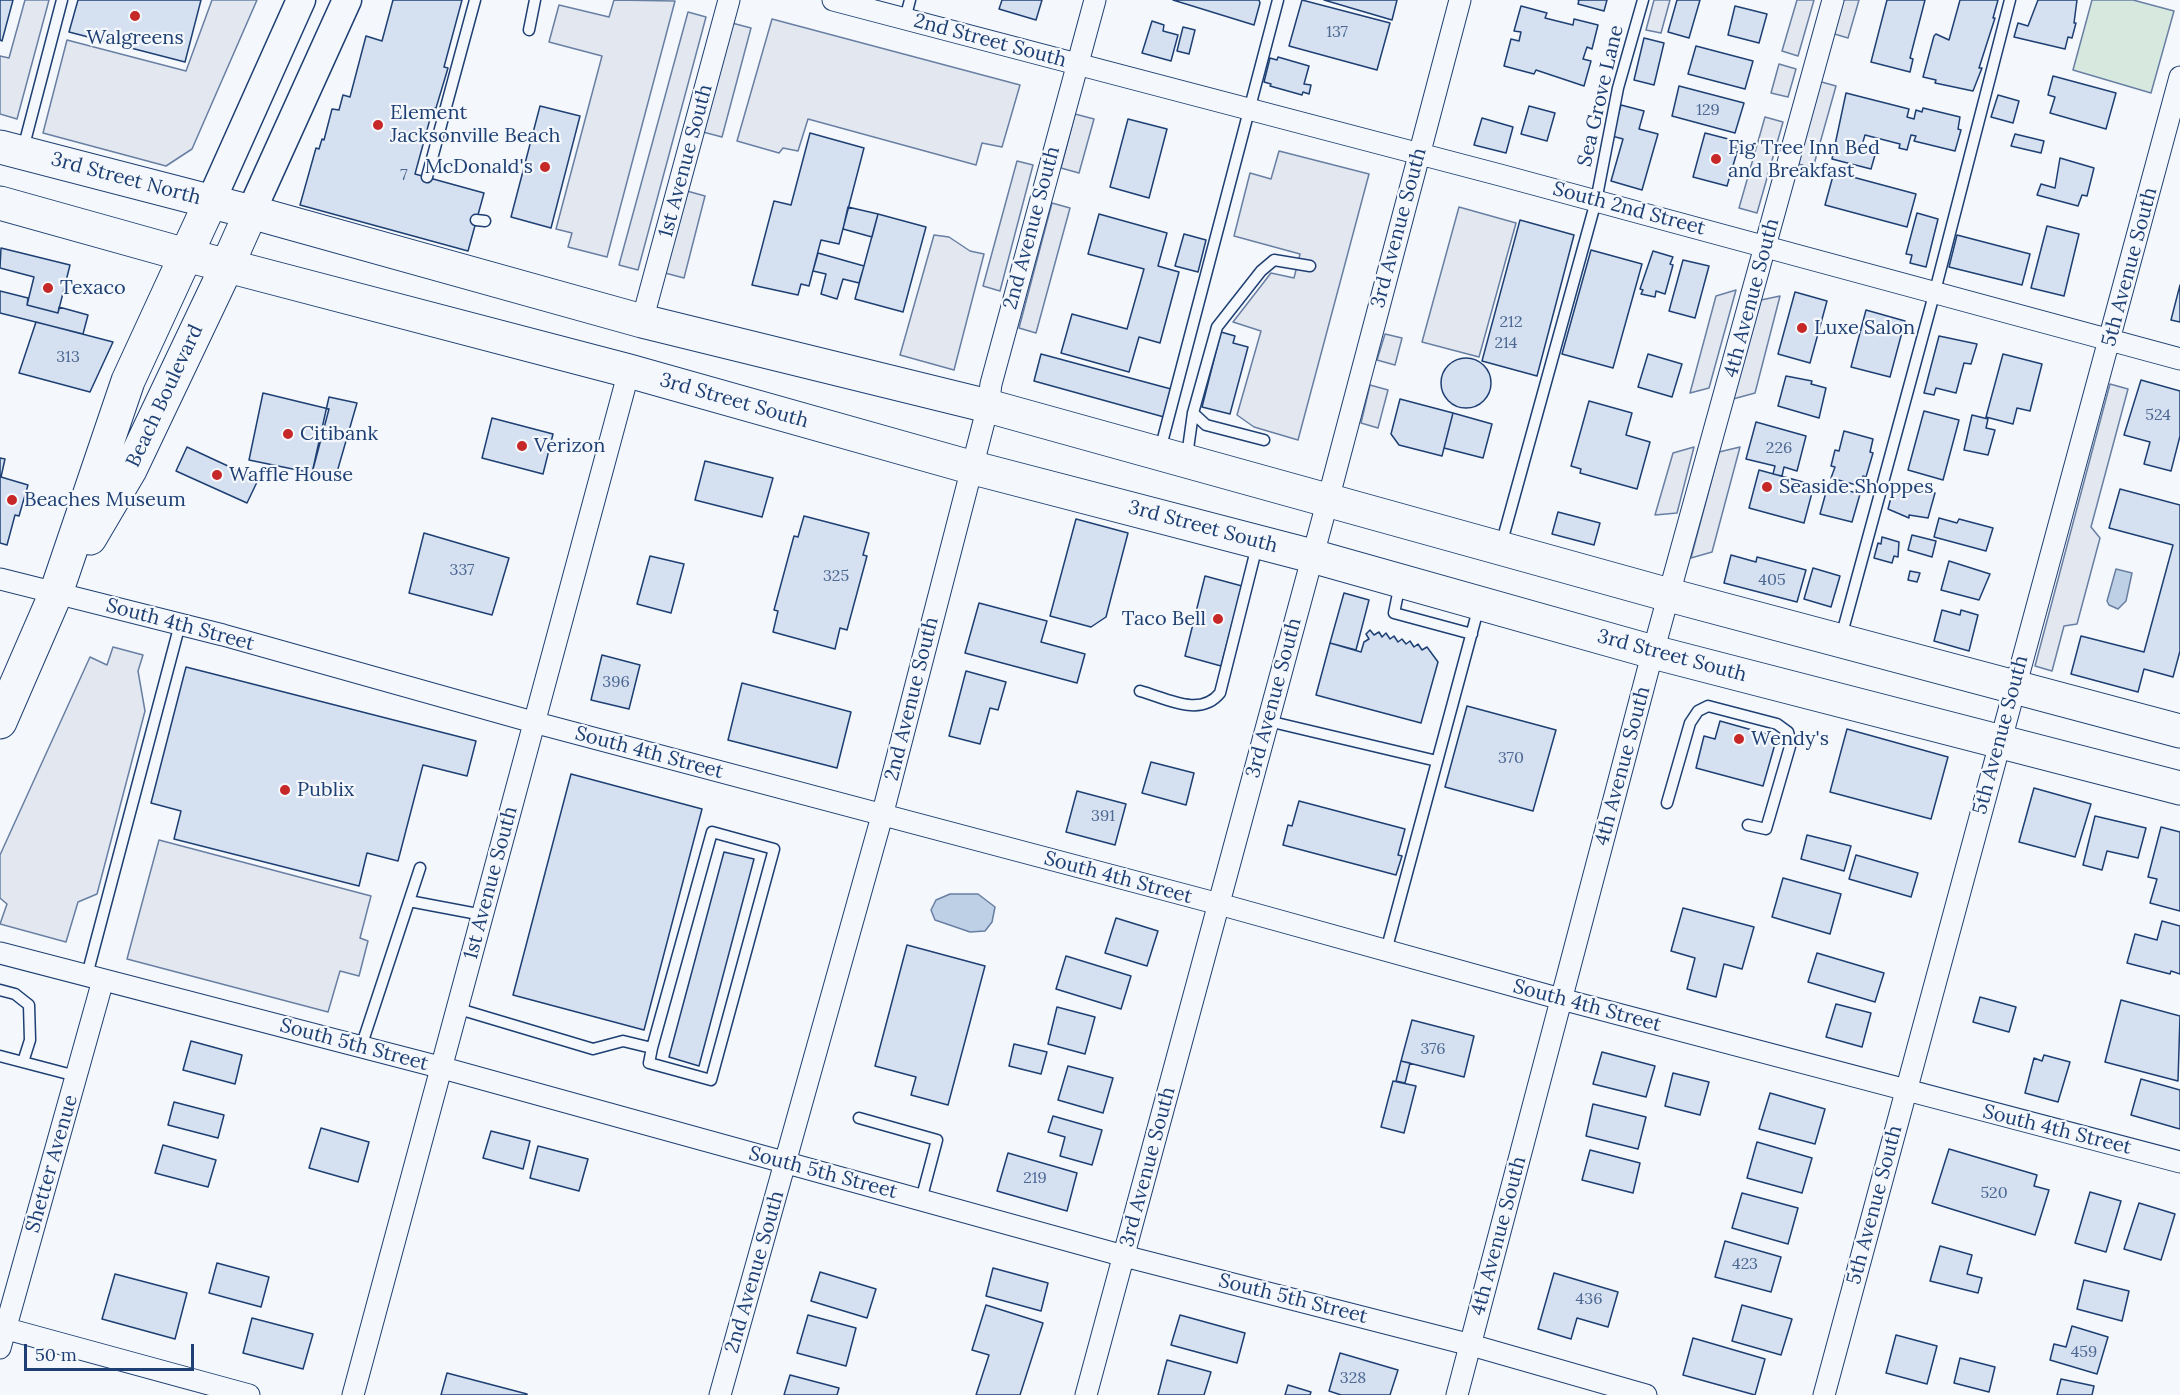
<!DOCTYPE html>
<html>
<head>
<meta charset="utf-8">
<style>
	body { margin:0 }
	#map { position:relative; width:2180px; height:1395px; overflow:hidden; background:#f4f7fb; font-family:Lora,serif }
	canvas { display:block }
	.scale { position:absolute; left:24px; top:1344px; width:170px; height:27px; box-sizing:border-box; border:3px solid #1d3f73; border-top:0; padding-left:8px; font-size:18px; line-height:21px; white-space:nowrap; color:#1d3f73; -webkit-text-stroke:4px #f4f7fb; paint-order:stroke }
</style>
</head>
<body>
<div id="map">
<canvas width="2180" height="1395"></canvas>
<div class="scale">50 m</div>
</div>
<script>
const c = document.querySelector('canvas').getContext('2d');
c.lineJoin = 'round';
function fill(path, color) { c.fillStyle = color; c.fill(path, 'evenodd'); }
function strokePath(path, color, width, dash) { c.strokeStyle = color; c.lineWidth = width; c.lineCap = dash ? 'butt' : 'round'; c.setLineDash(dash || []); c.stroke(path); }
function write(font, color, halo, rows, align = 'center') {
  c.font = font + ' Lora,serif'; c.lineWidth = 4.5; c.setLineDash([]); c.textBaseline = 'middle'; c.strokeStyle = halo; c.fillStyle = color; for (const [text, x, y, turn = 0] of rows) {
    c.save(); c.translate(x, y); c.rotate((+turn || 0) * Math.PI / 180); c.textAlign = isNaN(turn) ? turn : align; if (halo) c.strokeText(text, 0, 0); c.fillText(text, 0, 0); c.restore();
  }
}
const green = new Path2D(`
	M2092 0H2133L2174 11 2151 93 2073 70Z`);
fill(green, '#d7e8df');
strokePath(green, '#687fa3', 1.5);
const parking = new Path2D(`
	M25 0H49L17 119 0 114V56L9 58Z
	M212 0H257L192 149 166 166 43 133 67 40 186 71Z
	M614 0 675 1 607 257 568 247 572 233 556 229 602 56 549 42 559 5 609 17Z
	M1654 0H1670L1661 33 1646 30Z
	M1797 0H1814L1798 56 1782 51Z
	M1841 0H1859L1848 38 1831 33Z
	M688 12 706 17 638 270 619 265Z
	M772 19 1020 85 1002 147 982 143 976 165 808 119 798 151 783 148 779 153 737 141Z
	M732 23 751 28 722 137 703 132Z
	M1779 64 1796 69 1788 97 1771 93Z
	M1818 81 1836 86 1813 168 1795 163Z
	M1075 114 1094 119 1079 173 1061 168Z
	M1765 117 1783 122 1757 213 1739 208Z
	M1279 151 1369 174 1298 440 1254 427 1237 415 1261 331 1233 322 1271 273 1294 278 1300 254 1234 236 1250 173 1271 179Z
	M1017 161 1033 165 1000 291 983 286Z
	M687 191 705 196 684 278 665 273Z
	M1052 203 1070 208 1036 333 1019 328Z
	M1459 207 1516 223 1479 357 1422 342Z
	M934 235 949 237 970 251 984 254 954 370 900 355Z
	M1736 290 1709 388 1690 393 1716 296Z
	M1780 296 1755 393 1733 399 1761 300Z
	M1385 334 1402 338 1395 365 1377 360Z
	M2110 384 2128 389 2091 527 2100 538 2077 624 2064 626 2052 671 2035 666Z
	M1370 385 1388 390 1378 428 1361 423Z
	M1694 447 1677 513 1655 515 1673 453Z
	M1740 447 1712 552 1691 558 1719 452Z
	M113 647 143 655 138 671 145 711 97 894 78 902 66 942 0 924 7 904 0 898V855L90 657 107 665Z
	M159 840 371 896 360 938 368 941 359 976 340 971 328 1012 127 959Z`);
fill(parking, '#e3e8f0');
strokePath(parking, '#687fa3', 1.5);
const water = new Path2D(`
	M2116 569 2132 573 2126 601 2118 609 2109 605 2107 601Z
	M950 894H978L995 907 992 922 985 931 970 932 935 920 931 910 936 900Z`);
fill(water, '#bed0e5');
strokePath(water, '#687fa3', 1.5);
const building = new Path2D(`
	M0 0H13L2 41 0 40Z
	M78 0H201L185 62 69 32Z
	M393 0H462L444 67 448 68 436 108H433L415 174 484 193 468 251 300 205 316 148 319 149 322 139 324 140 332 109 339 110 343 95 350 97 366 36 382 41Z
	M1002 0H1042L1036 20 999 9Z
	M1173 0H1259L1260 3 1254 25Z
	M1302 0 1390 23 1377 70 1289 46Z
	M1324 0H1397L1392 20Z
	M1579 0H1578H1607L1604 11 1578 4Z
	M1677 0H1700L1689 38 1668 32Z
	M1887 0H1925L1910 58 1913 59 1910 72 1871 62Z
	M1960 0H1998L1993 18H1995L1979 68H1982L1973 91 1935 83 1936 80 1923 77 1934 36 1936 34 1949 40Z
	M2038 0H2077L2074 23H2076L2072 38 2068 37 2065 49 2014 37 2018 23 2028 26Z
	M1521 6 1547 13 1545 18 1573 25 1574 19 1598 25 1592 49 1587 47 1583 59 1591 61 1584 86 1536 70 1534 74 1504 66 1511 39 1519 41 1521 32 1514 31Z
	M1735 6 1767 14 1759 43 1728 35Z
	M1152 21 1164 25 1163 31 1178 35 1171 61 1142 53Z
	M1183 27 1195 30 1189 54 1177 51Z
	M1644 38 1664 43 1654 85 1634 80Z
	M1696 46 1753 61 1745 89 1688 74Z
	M1278 57 1309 66 1304 84 1311 85 1309 94 1303 92 1302 95 1270 86 1271 84 1264 82 1270 58 1277 60Z
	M2053 76 2116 93 2106 129 2050 113 2055 97 2048 95Z
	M1679 86 1744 103 1735 133 1672 116Z
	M1846 93 1909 109 1907 117 1914 119 1916 110 1922 112 1923 108 1960 117 1958 129 1961 130 1955 151 1914 141 1916 136 1911 135 1907 150 1899 148 1900 144 1865 135 1862 145 1877 148 1871 169 1832 159Z
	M1998 95 2019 101 2013 123 1991 117Z
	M1621 105 1644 111 1639 129 1658 134 1642 190 1611 181 1623 139 1612 136Z
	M540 106 580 116 551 228 511 217Z
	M1529 106 1555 113 1547 141 1521 134Z
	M1482 118 1513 127 1506 153 1474 145Z
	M1128 119 1167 129 1149 198 1110 187Z
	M810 133 864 148 839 244 821 240 809 286 801 284 798 295 752 285 774 201 791 205Z
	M1705 133 1740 142 1727 186 1693 177Z
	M2015 134 2044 141 2041 153 2011 146Z
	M2060 158 2094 168 2087 196 2082 195 2078 206 2037 195 2041 184 2055 188Z
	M1834 172 1916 194 1907 227 1825 205Z
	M848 207 878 214 872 237 843 229Z
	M1917 213 1938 219 1926 267 1910 263 1912 255 1906 254Z
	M878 214 926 227 903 312 855 299Z
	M1099 214 1167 233 1158 266 1179 272 1160 343 1139 337 1129 372 1061 353 1072 314 1127 329 1144 269 1088 254Z
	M1520 220 1574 235 1537 376 1482 361Z
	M2047 226 2079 234 2064 296 2031 288Z
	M1184 234 1206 240 1198 272 1175 266Z
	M1957 235 2030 254 2022 285 1949 267Z
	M1 248 70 265 58 313 27 305 34 277 0 268Z
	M1591 250 1642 264 1613 368 1562 354Z
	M1653 251 1673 257 1670 264 1673 265 1665 294 1656 291 1655 297 1641 294 1643 290 1640 289Z
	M818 253 864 266 859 283 843 279 837 299 821 294 826 274 813 271Z
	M1683 260 1709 266 1695 318 1669 311Z
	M2180 285V322L2171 320Z
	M0 291 28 298 27 305 58 313 59 307 88 315 83 334 0 313Z
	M1795 292 1827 301 1810 363 1778 354Z
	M1866 310 1905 321 1890 377 1851 367Z
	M36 322 113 342 90 392 19 373Z
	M1221 332 1235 336 1233 343 1248 347 1230 414 1202 407Z
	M1939 336 1977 344 1971 364 1964 363 1956 393 1936 388 1934 395 1924 393Z
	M1041 354 1171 389 1164 417 1034 381Z
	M1648 354 1682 364 1672 397 1638 387Z
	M2003 354 2042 364 2030 411 2017 408 2013 424 1986 417Z
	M1441 383a25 25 0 1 1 50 0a25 25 0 1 1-50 0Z
	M1786 376 1812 381 1811 384 1826 388 1819 418 1778 406Z
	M2141 380 2180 391V436L2171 471 2144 464 2150 442 2124 435Z
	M263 393 329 409 312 473 249 460Z
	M329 397 357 403 335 479 312 473Z
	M1400 399 1453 413 1442 456 1399 445 1391 434Z
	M1589 401 1632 413 1626 435 1650 442 1637 489 1580 473 1581 469 1571 466Z
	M1924 411 1959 420 1943 480 1908 470Z
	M1453 413 1492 424 1483 458 1444 448Z
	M1972 415 1988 419 1986 428 1995 430 1988 455 1964 450Z
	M492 418 553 434 543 474 482 458Z
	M1756 422 1806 436 1797 471 1784 467 1782 476 1773 474 1775 466 1746 459Z
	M1844 431 1873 439 1870 452 1873 453 1866 477 1863 476 1860 486 1831 478 1835 467 1831 466 1835 450 1839 451Z
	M187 447 258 480 247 503 176 471Z
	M0 458 5 459 1 477 28 485 19 516 15 515 7 545 0 543Z
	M705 461 773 478 762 517 695 500Z
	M1759 470 1814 485 1804 523 1749 508Z
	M1895 482 1935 493 1928 518 1909 515V518L1888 509Z
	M1828 485 1860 494 1852 522 1820 514Z
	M2120 489 2180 505V651L2173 677 2144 669 2138 692 2071 674 2081 636 2144 652 2173 545 2109 528Z
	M1558 512 1600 523 1594 545 1552 534Z
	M804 516 869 533 863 555 867 556 847 630 840 628 835 649 773 632 778 611 774 610 794 536 798 537Z
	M1939 518 1957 523 1959 519 1993 528 1986 551 1934 537Z
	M1076 519 1128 533 1106 617 1091 627 1050 616Z
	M424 533 509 558 492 615 409 593Z
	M1912 535 1936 541 1932 557 1908 550Z
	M1882 537 1899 542 1898 557 1894 556 1892 563 1874 558 1878 543 1881 544Z
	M1731 555 1756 562 1757 557 1806 570 1797 602 1724 583Z
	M650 556 684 564 671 613 637 604Z
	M1949 561 1990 574 1979 600 1941 590Z
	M1813 568 1840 576 1831 607 1804 599Z
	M1910 571 1920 573 1917 582 1908 580Z
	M1205 576 1242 586 1221 666 1185 656Z
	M1344 593 1369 600 1356 650 1330 643Z
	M979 603 1047 621 1041 642 1085 654 1077 683 965 653Z
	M1942 610 1960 615 1961 610 1978 615 1969 651 1934 641Z
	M1370 630 1374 635 1379 632 1382 637 1386 633 1390 639 1394 636 1398 642 1402 639 1406 644 1410 641 1414 647 1418 644 1422 650 1427 647 1438 662 1421 723 1316 695 1330 643 1361 652 1364 642 1369 639 1366 634Z
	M602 655 640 665 629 709 591 700Z
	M186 667 476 741 467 776 423 765 398 861 367 853 359 886 174 839 181 811 151 803Z
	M966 671 1006 682 998 710 990 708 980 744 949 736Z
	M742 683 851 712 837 768 728 740Z
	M1467 706 1556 730 1533 811 1445 787Z
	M1720 721 1777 737 1763 786 1696 768 1704 736 1715 739Z
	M1847 729 1948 757 1931 819 1830 792Z
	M1151 762 1194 773 1186 805 1142 793Z
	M571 774 702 809 644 1030 513 995Z
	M2034 788 2091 804 2075 857 2019 842Z
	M1077 791 1126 804 1115 845 1066 832Z
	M1299 801 1405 829 1398 855 1402 856 1396 875 1283 845 1288 825 1292 826Z
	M2095 816 2146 828 2138 858 2107 851 2102 870 2083 865Z
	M2161 827 2180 832V911L2150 903 2157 879 2148 877Z
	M1807 835 1851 846 1844 871 1801 859Z
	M724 852 754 859 699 1066 669 1057Z
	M1856 855 1918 873 1911 897 1849 879Z
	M1783 878 1841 894 1830 934 1772 917Z
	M1683 908 1754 927 1742 969 1724 964 1716 997 1687 989 1695 958 1671 951Z
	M1116 918 1158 931 1147 966 1105 953Z
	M2162 921 2180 926V974L2171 971 2170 974 2127 963 2135 934 2157 940Z
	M907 945 985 966 948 1105 911 1095 916 1077 875 1066Z
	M1817 953 1884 973 1875 1002 1808 982Z
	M1066 956 1131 976 1121 1009 1056 989Z
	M1980 997 2016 1007 2009 1032 1973 1022Z
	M2121 1000 2180 1016 2178 1081 2105 1062Z
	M1836 1004 1871 1013 1862 1047 1826 1037Z
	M1057 1007 1095 1017 1085 1054 1048 1044Z
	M1412 1020 1474 1036 1464 1077 1401 1061Z
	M191 1041 242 1055 235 1084 183 1070Z
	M1014 1044 1047 1052 1041 1074 1009 1066Z
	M1602 1052 1655 1066 1646 1097 1593 1084Z
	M2044 1055 2070 1062 2058 1102 2025 1093 2034 1058 2042 1061Z
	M1401 1061 1410 1063 1405 1083 1396 1081Z
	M1068 1066 1113 1078 1103 1113 1058 1100Z
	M1673 1073 1709 1082 1700 1115 1665 1106Z
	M2141 1079 2180 1090V1129L2131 1115Z
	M1393 1081 1416 1086 1404 1133 1381 1127Z
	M1770 1093 1825 1109 1815 1144 1759 1129Z
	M174 1102 224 1115 218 1138 168 1125Z
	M1593 1104 1646 1117 1638 1149 1586 1136Z
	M1053 1116 1102 1130 1092 1165 1060 1156 1065 1137 1048 1132Z
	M321 1128 369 1142 358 1182 309 1168Z
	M491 1131 530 1141 523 1169 483 1158Z
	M1757 1142 1812 1158 1802 1193 1747 1178Z
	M163 1145 216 1160 208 1187 155 1173Z
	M538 1146 588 1159 579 1191 530 1178Z
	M1949 1149 2037 1175 2034 1186 2049 1190 2035 1235 1932 1203Z
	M1590 1150 1640 1163 1633 1193 1582 1180Z
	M1008 1153 1077 1173 1067 1211 997 1191Z
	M2090 1192 2121 1201 2106 1252 2075 1243Z
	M1742 1193 1798 1208 1788 1244 1732 1228Z
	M2139 1203 2175 1214 2161 1260 2124 1249Z
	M1725 1241 1781 1257 1771 1292 1715 1277Z
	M1940 1246 1972 1255 1967 1274 1982 1278 1978 1293 1930 1281Z
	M217 1263 269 1277 261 1307 209 1293Z
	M993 1268 1048 1283 1041 1311 986 1296Z
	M820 1272 876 1289 867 1318 811 1301Z
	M1554 1273 1618 1292 1608 1327 1577 1318 1571 1339 1538 1329Z
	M115 1274 187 1293 175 1339 102 1319Z
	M2084 1280 2129 1291 2122 1321 2077 1309Z
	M986 1305 1043 1323 1020 1395H976L989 1355 972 1350Z
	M1742 1305 1792 1319 1781 1355 1732 1341Z
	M808 1315 856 1328 846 1366 797 1353Z
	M1180 1315 1245 1333 1237 1363 1171 1345Z
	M252 1318 313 1334 303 1369 243 1353Z
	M2072 1326 2108 1337 2097 1374 2050 1360 2054 1344 2066 1347Z
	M1896 1335 1937 1346 1927 1384 1886 1373Z
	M1693 1338 1765 1359 1755 1395 1683 1375Z
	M1340 1353 1398 1370 1390 1395H1341L1329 1391Z
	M1960 1358 1995 1367 1989 1392 1954 1383Z
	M1167 1360 1211 1372 1204 1395H1158Z
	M447 1373 527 1394V1395H441Z
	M790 1375 839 1388 837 1395H784Z
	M2061 1379 2094 1386 2092 1395H2057Z
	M1288 1385 1311 1392 1310 1395H1285Z`);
fill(building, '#d5e0f0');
strokePath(building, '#1d3f73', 1.5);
const lane = new Path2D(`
	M905 19 910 0
	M529 30 535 0
	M23 149 62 0
	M427 177 475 0
	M476 220 485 221
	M1193 413 1206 425 1264 440
	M1160 450 1278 0
	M1187 456 1193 413 1217 327 1261 271 1274 260 1310 266
	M1501 545 1596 201 1618 88 1643 0
	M1400 584 1394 613 1472 634
	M1841 637 1935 291 2010 0
	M1140 691C1166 698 1200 718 1220 693L1257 546
	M1268 721 1437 761
	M1667 803 1690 723 1698 711 1708 706 1777 724 1788 732 1791 743 1766 829 1748 825
	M409 901 483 915
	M1386 951 1479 606
	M87 975 180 624
	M0 990 15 994 29 1005 30 1040 23 1062
	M459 1009 593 1049 623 1041 652 1048 712 832 774 849 711 1080 649 1063 652 1048
	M361 1047 420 868
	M0 1056 76 1076
	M859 1118 937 1140 921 1200`);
const street = new Path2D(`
	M833 0 1500 175 2180 359
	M642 321 729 0
	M0 579 223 635 533 722 1219 904 1561 999 2180 1162
	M0 953 443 1068 1124 1256 1471 1345 1646 1395
	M0 1327 249 1395
	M0 1348 103 980
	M353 1395 629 371
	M720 1395 882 816 988 406 991 384 1095 0
	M1086 1395 1333 481 1460 0
	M1457 1395 1648 670 1833 0
	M1824 1395 2180 77`);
const secondary = new Path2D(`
	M211 201 301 0
	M251 212 347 0`);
const primary = new Path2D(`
	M0 147 251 212 642 321 988 406 1669 595 2180 731
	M0 203 186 255 629 371 970 467 1312 556 1653 652 2180 788
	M186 255 211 201
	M227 266 251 212`);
const highway = new Path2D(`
	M90 538 130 470 227 266
	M0 722 56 593 128 381 186 255`);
strokePath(lane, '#1d3f73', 13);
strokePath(street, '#1d3f73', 23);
strokePath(secondary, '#1d3f73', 31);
strokePath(primary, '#1d3f73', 35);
strokePath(highway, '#1d3f73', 35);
strokePath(lane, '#f4f7fb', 10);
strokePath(street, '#f4f7fb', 21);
strokePath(secondary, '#f4f7fb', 28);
strokePath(primary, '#f4f7fb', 33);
strokePath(highway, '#f4f7fb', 33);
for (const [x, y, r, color] of [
	[135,16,6,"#c62828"],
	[378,125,6,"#c62828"],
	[1716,159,6,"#c62828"],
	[545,167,6,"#c62828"],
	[48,288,6,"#c62828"],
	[1802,328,6,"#c62828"],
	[288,434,6,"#c62828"],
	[522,446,6,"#c62828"],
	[217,475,6,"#c62828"],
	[1767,487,6,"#c62828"],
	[12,500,6,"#c62828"],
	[1218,619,6,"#c62828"],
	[1739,739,6,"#c62828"],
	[285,790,6,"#c62828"]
]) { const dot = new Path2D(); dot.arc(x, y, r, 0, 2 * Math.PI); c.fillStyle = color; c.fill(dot); strokePath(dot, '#f4f7fb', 2); }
write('16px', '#4b6792', null, [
	["137",1337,32],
	["129",1708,110],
	["7",404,175],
	["212",1511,322],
	["214",1506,343],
	["313",68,357],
	["524",2158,415],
	["226",1779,448],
	["337",462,570],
	["325",836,576],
	["405",1772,580],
	["396",616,682],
	["370",1511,758],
	["391",1103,816],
	["376",1433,1049],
	["219",1035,1178],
	["520",1994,1193],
	["423",1745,1264],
	["436",1589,1299],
	["459",2084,1352],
	["328",1353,1378]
]);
write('20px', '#1d3f73', '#f4f7fb', [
	["Walgreens",135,38,"center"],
	["Element",390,113],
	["Jacksonville Beach",390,136],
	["Fig Tree Inn Bed",1728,148],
	["and Breakfast",1728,171],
	["McDonald's",533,167,"right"],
	["Texaco",60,288],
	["Luxe Salon",1814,328],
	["Citibank",300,434],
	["Verizon",534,446],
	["Waffle House",229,475],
	["Seaside Shoppes",1779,487],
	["Beaches Museum",24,500],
	["Taco Bell",1206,619,"right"],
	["Wendy's",1751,739],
	["Publix",297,790]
], 'left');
write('20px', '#1d3f73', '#f4f7fb', [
	["2nd Street South",990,41,15],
	["Sea Grove Lane",1601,96,-77],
	["1st Avenue South",686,161,-75],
	["3rd Street North",126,179,15],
	["South 2nd Street",1629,209,15],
	["2nd Avenue South",1032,228,-75],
	["3rd Avenue South",1399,228,-75],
	["5th Avenue South",2130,267,-75],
	["4th Avenue South",1752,298,-75],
	["Beach Boulevard",165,396,-65],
	["3rd Street South",734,401,16],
	["3rd Street South",1203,527,15],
	["South 4th Street",180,625,15],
	["3rd Street South",1672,656,15],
	["3rd Avenue South",1274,698,-75],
	["2nd Avenue South",912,699,-76],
	["5th Avenue South",2001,735,-75],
	["South 4th Street",649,753,15],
	["4th Avenue South",1623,766,-75],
	["South 4th Street",1118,878,15],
	["1st Avenue South",491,883,-75],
	["South 4th Street",1587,1006,15],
	["South 5th Street",354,1045,15],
	["South 4th Street",2057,1130,14],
	["Shetter Avenue",52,1164,-74],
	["3rd Avenue South",1148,1167,-75],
	["South 5th Street",823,1173,15],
	["5th Avenue South",1875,1205,-75],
	["4th Avenue South",1499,1236,-75],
	["2nd Avenue South",755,1272,-74],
	["South 5th Street",1293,1299,14]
]);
</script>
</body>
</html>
